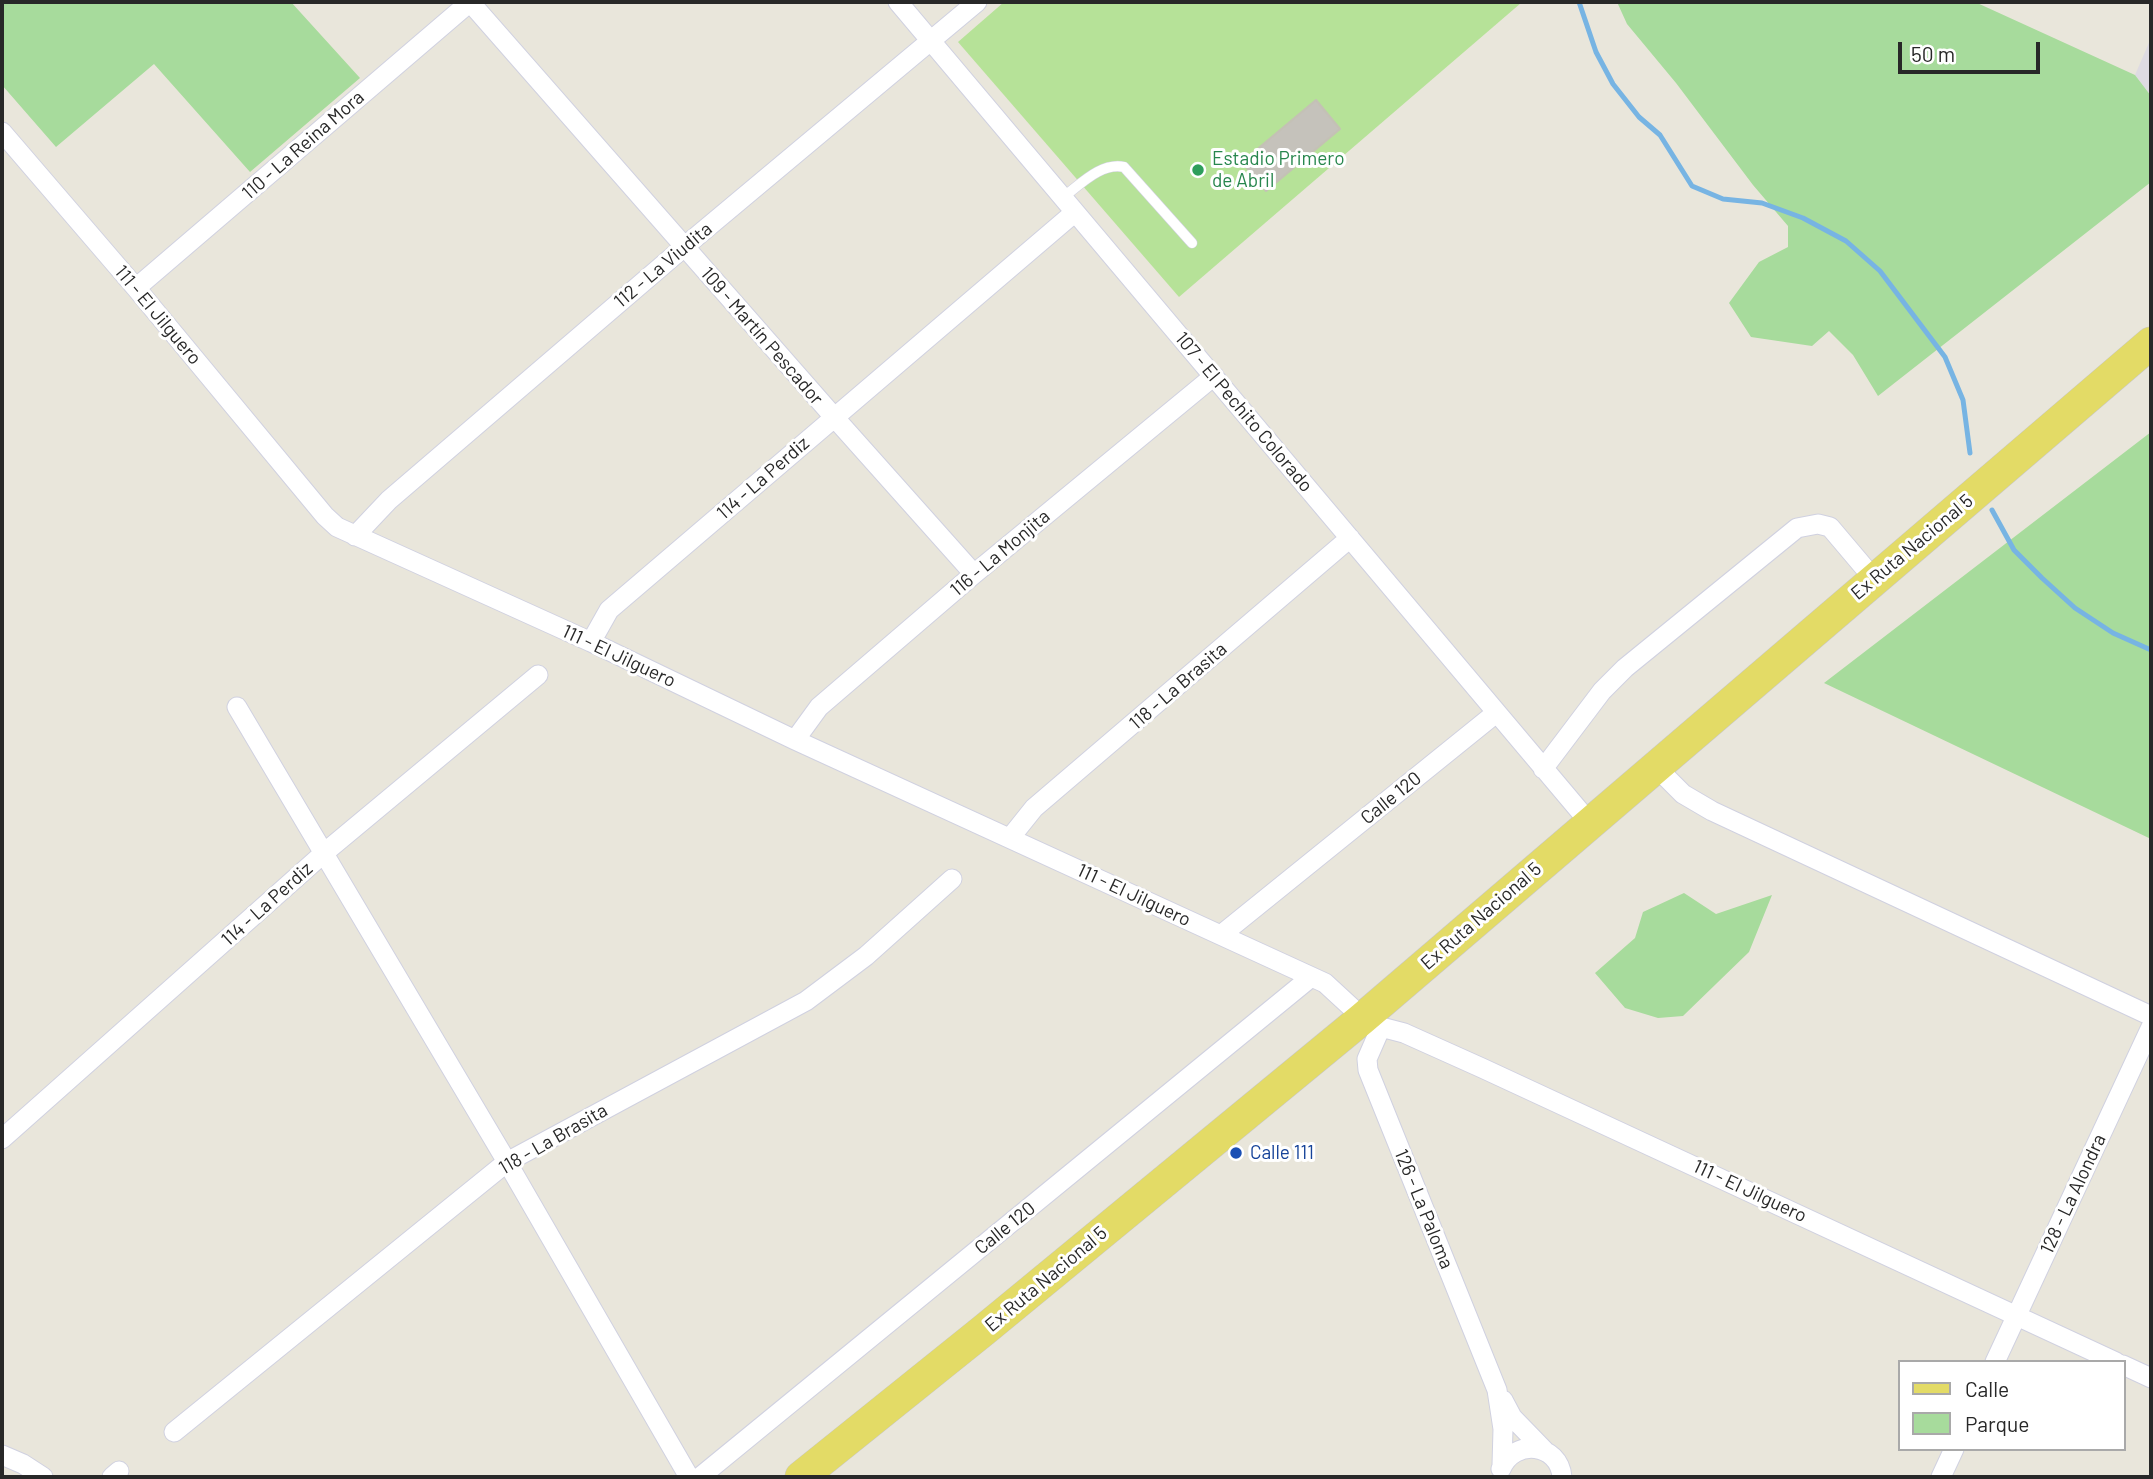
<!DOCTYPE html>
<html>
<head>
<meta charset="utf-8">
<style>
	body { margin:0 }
	#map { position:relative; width:2153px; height:1479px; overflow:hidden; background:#e9e6db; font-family:Barlow,sans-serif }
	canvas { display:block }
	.frame { position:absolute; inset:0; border:4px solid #282828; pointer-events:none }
	.legend { position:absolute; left:1898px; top:1360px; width:228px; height:91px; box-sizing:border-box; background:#fff; border:2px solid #a9a9a9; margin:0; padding:9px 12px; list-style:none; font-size:21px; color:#282828 }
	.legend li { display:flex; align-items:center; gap:14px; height:35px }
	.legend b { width:35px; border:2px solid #a9a9a9 }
	.scale { position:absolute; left:1898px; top:42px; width:142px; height:32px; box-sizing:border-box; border:4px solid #282828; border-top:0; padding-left:9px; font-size:21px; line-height:24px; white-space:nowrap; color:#282828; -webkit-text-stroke:5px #fff; paint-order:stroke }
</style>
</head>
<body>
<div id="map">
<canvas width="2153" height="1479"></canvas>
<div class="frame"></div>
<ul class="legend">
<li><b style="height:9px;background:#e3db66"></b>Calle</li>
<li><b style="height:19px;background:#a7db9c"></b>Parque</li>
</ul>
<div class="scale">50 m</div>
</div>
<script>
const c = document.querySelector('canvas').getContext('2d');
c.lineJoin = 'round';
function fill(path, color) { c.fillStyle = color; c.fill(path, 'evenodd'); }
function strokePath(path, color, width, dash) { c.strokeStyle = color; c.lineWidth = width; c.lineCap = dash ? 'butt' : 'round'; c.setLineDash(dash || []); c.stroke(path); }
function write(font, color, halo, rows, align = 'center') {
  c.font = font + ' Barlow,sans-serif'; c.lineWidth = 6; c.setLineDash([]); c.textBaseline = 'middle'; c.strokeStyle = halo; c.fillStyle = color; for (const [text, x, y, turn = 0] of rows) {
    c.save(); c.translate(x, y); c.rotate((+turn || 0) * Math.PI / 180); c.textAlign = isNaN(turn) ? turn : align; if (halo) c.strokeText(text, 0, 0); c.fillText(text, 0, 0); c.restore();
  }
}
fill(new Path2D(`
	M2151 38V96L2135 75Z`), '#dedbe2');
fill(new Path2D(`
	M2 2H291L360 78 250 172 154 64 56 147 2 85Z
	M1617 2H1975L2135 75 2151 96V182L1878 396 1853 355 1829 331 1812 346 1751 337 1729 303 1759 262 1788 247V226L1753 185 1676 83 1627 24Z
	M2151 432V839L1824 683Z
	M1684 893 1716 914 1772 895 1749 952 1683 1016 1658 1018 1625 1008 1595 973 1635 938 1643 912Z`), '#a7db9c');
fill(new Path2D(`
	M1004 2H1520L1521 3 1179 297 958 42Z`), '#b6e298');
strokePath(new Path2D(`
	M1579 2 1596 52 1613 84 1639 117 1660 135 1692 186 1723 199 1762 203 1803 218 1846 241 1880 271 1945 357 1963 400 1970 453
	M1992 510 2014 550 2042 578 2075 608 2113 633 2151 650`), '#77b4e3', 5);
const building = new Path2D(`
	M1316 100 1340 129 1266 191 1242 162Z`);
fill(building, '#c5c2bb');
strokePath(building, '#c4c1b5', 2);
const service = new Path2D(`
	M1062 198C1080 185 1101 162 1124 167L1192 243`);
const minor = new Path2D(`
	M470 2 834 417 974 574
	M898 2 1589 822
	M2 132 136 288 325 516 337 527 591 642 795 740 1325 983 1363 1018 1381 1027 1404 1033 1482 1068 2116 1362
	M136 288 470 2
	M355 536 389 500 684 247 977 2
	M591 642 609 610 1074 213
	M237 707 507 1162 689 1477
	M795 740 819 707 974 574 1214 376
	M1655 766 1683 794 1712 811 2151 1016
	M1543 769 1602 691 1625 668 1797 528 1818 524 1830 527 1874 579
	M1010 838 1034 808 1350 538
	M1221 935 1496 713
	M1381 1027 1367 1059 1368 1070 1497 1390 1503 1429 1502 1465
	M2 1139 324 853 538 675
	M1995 1362 2151 1027
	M2123 1365 2151 1378
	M1503 1400 1512 1417 1544 1450
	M174 1432 507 1162 806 1001 866 956 952 879
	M2 1455 23 1464 43 1477
	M1501 1469C1514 1438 1559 1443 1562 1477
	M112 1477 119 1471
	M700 1477 1310 978
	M1941 1477 1954 1449`);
const primary = new Path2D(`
	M801 1477 984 1330 1363 1018 2151 343`);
strokePath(service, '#d0d1e0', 11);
strokePath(minor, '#d0d1e0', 21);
strokePath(primary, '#c7c7c7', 33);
strokePath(service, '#fff', 10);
strokePath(minor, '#fff', 19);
strokePath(primary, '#e3db66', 32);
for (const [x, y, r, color] of [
	[1198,170,7,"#2e9e5b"],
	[1236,1153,7,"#1a4fb4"]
]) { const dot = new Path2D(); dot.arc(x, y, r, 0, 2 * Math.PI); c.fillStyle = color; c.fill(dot); strokePath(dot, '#fff', 2.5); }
write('19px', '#282828', '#fff', [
	["110 - La Reina Mora",303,145,-41],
	["112 - La Viudita",663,265,-40],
	["111 - El Jilguero",158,315,50],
	["109 - Martín Pescador",762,336,49],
	["107 - El Pechito Colorado",1244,412,50],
	["114 - La Perdiz",763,478,-41],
	["Ex Ruta Nacional 5",1912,547,-40],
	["116 - La Monjita",1000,553,-40],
	["111 - El Jilguero",619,656,25],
	["118 - La Brasita",1178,686,-41],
	["Calle 120",1391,798,-39],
	["111 - El Jilguero",1134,895,25],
	["114 - La Perdiz",267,904,-42],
	["Ex Ruta Nacional 5",1481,916,-41],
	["118 - La Brasita",553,1139,-30],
	["111 - El Jilguero",1750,1191,25],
	["128 - La Alondra",2073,1194,-65],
	["126 - La Paloma",1424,1209,68],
	["Calle 120",1005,1228,-39],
	["Ex Ruta Nacional 5",1046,1279,-40]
]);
write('19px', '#27864d', '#fff', [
	["Estadio Primero",1212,159],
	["de Abril",1212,181]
], 'left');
write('19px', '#164399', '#fff', [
	["Calle 111",1250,1153]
], 'left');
</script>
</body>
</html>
